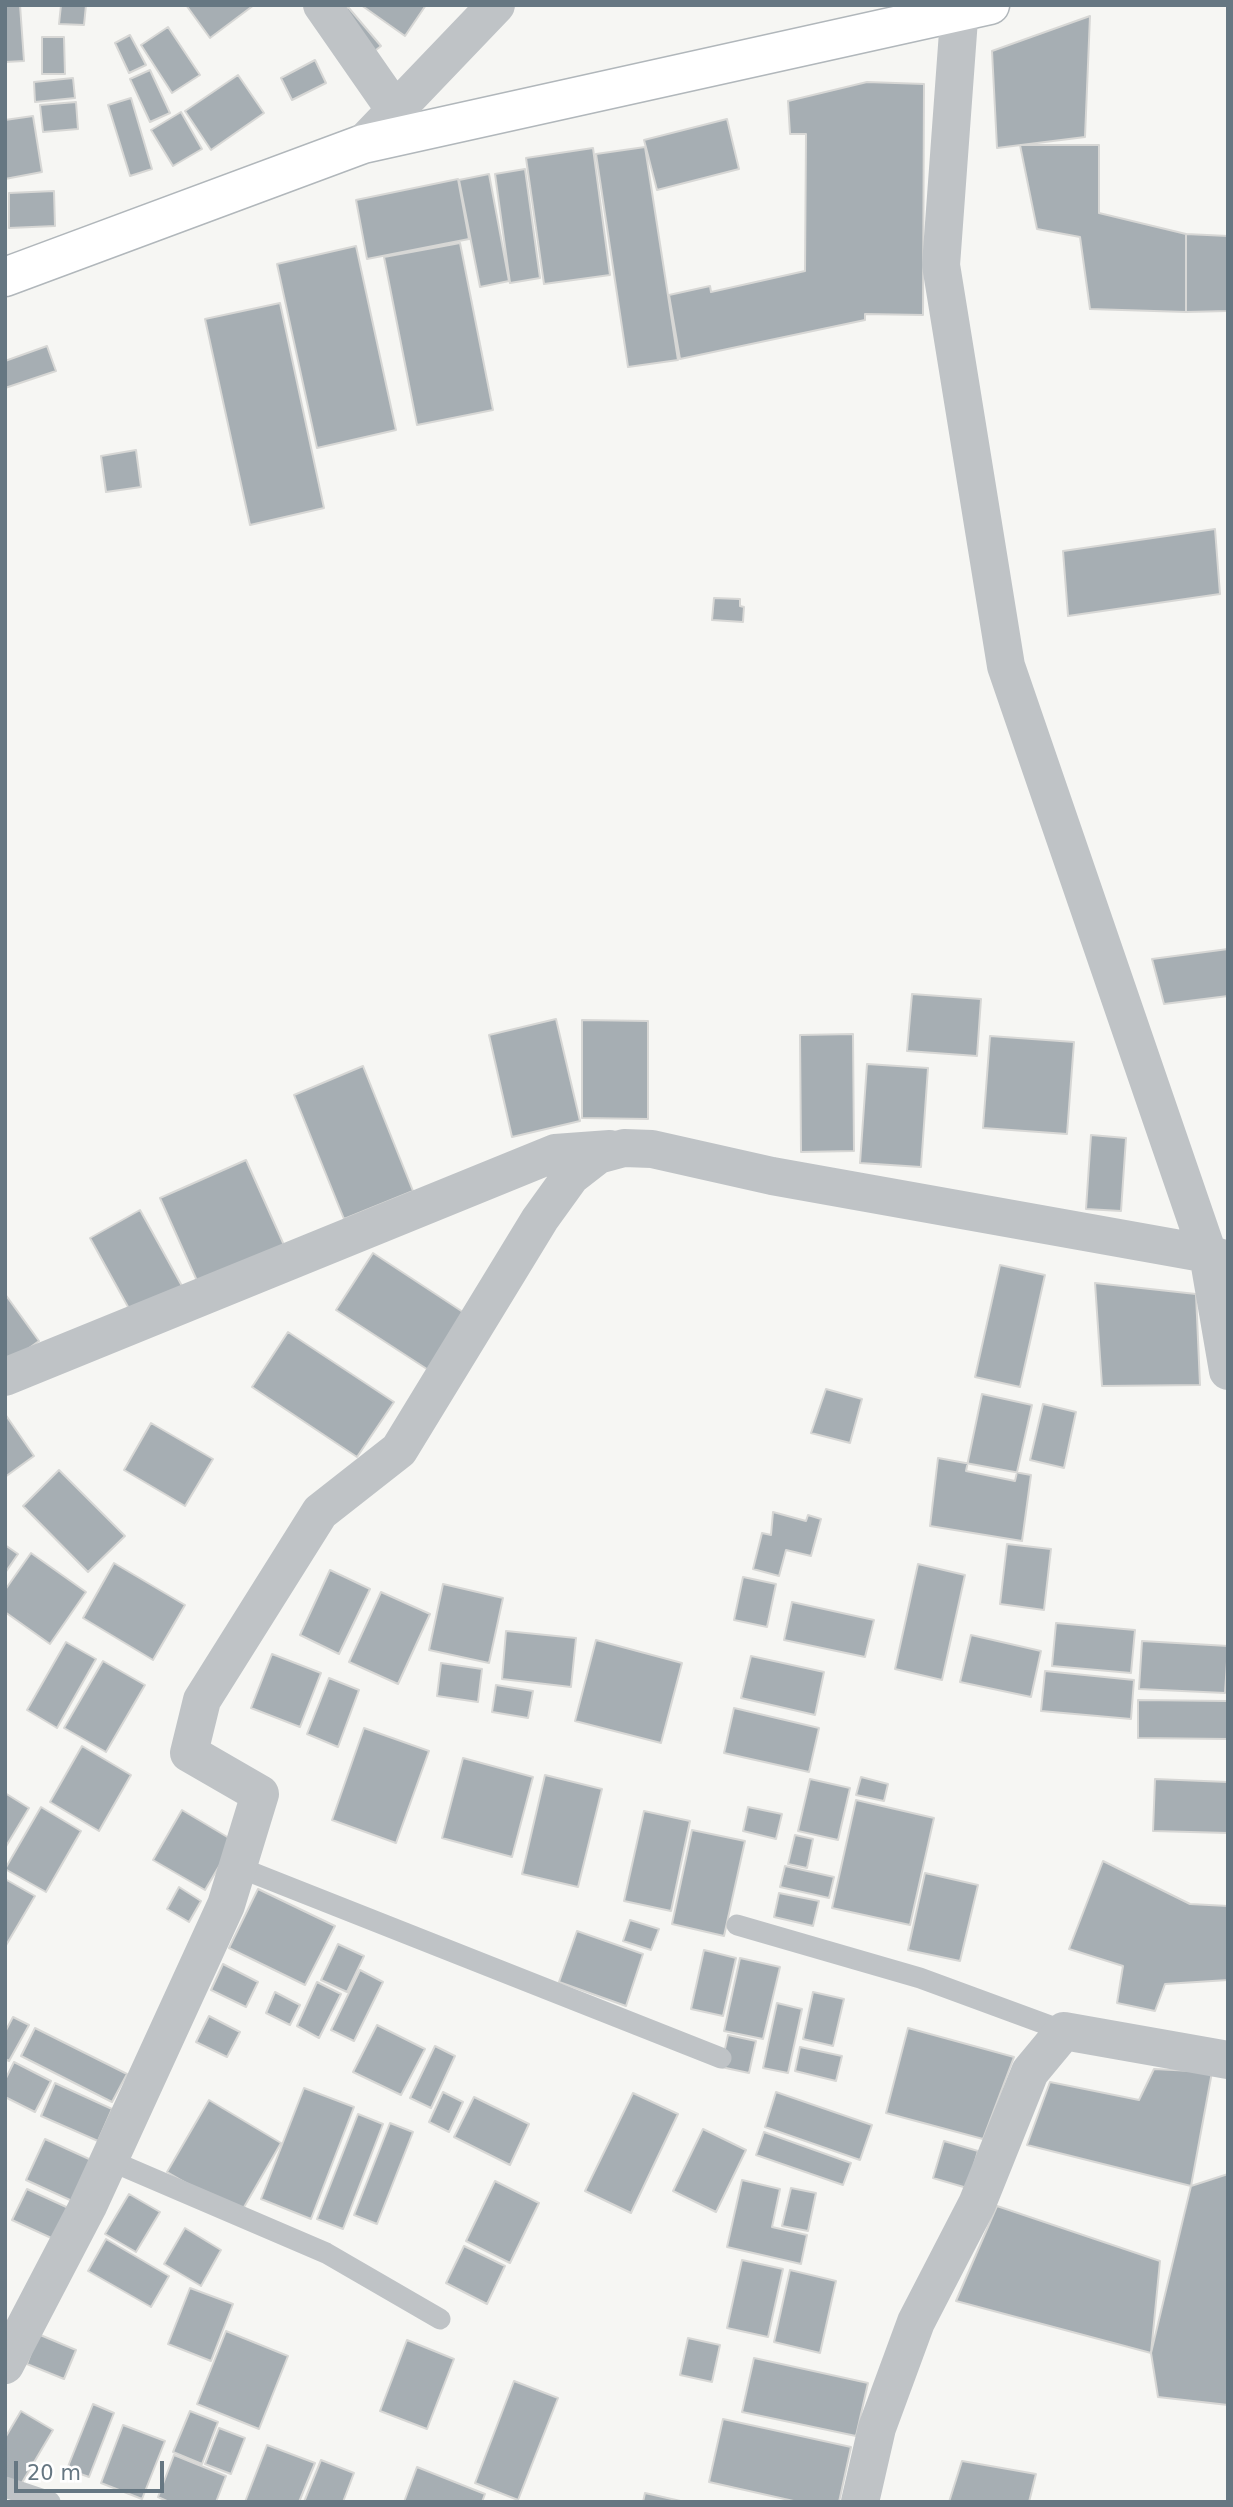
<!DOCTYPE html>
<html>
<head>
<meta charset="utf-8">
<style>
	body { margin:0 }
	#map { position:relative; width:1233px; height:2507px; overflow:hidden; background:#f6f6f3; font-family:"DejaVu Sans",sans-serif }
	canvas { display:block }
	.frame { position:absolute; inset:0; border:7px solid #667782; pointer-events:none }
	.scale { position:absolute; left:14px; top:2461px; width:150px; height:32px; box-sizing:border-box; border:4px solid #667782; border-top:0; padding-left:9px; font-size:21px; line-height:24px; white-space:nowrap; color:#667782; -webkit-text-stroke:5px #fff; paint-order:stroke }
</style>
</head>
<body>
<div id="map">
<canvas width="1233" height="2507"></canvas>
<div class="frame"></div>
<div class="scale">20 m</div>
</div>
<script>
const c = document.querySelector('canvas').getContext('2d');
c.lineJoin = 'round';
function fill(path, color) { c.fillStyle = color; c.fill(path, 'evenodd'); }
function strokePath(path, color, width, dash) { c.strokeStyle = color; c.lineWidth = width; c.lineCap = dash ? 'butt' : 'round'; c.setLineDash(dash || []); c.stroke(path); }
const building = new Path2D(`
	M5 5H20L24 61 5 62Z
	M61 5H86L84 25 59 24Z
	M186 5H254L210 38Z
	M361 5H426L405 36Z
	M348 7 381 46 366 58 334 18Z
	M1090 16 1085 137 997 148 992 51Z
	M168 27 200 75 172 93 141 45Z
	M130 35 146 65 129 73 115 43Z
	M42 37H64L65 74H42Z
	M315 60 326 83 292 100 281 78Z
	M150 70 170 113 150 122 130 79Z
	M238 75 264 113 211 150 185 111Z
	M73 78 75 98 35 102 34 82Z
	M867 82 924 84 923 315 865 314V320L680 359 669 295 710 286 711 292 805 271 806 134H790L788 101Z
	M131 98 152 169 130 176 108 105Z
	M76 102 78 129 43 132 40 105Z
	M181 112 202 149 173 166 151 130Z
	M33 116 42 172 5 179V120Z
	M727 119 739 169 657 190 644 140Z
	M1020 145H1099V213L1186 234V312L1090 309 1080 237 1037 229Z
	M645 147 678 360 628 367 596 154Z
	M593 148 610 275 544 284 526 158Z
	M525 169 540 278 510 283 495 174Z
	M489 174 509 281 480 287 459 180Z
	M458 179 469 239 367 259 356 200Z
	M54 191 55 226 9 228V193Z
	M1186 234 1228 236V311L1186 312Z
	M460 243 493 410 417 425 384 257Z
	M356 246 396 430 317 448 277 264Z
	M280 303 324 508 250 525 205 319Z
	M47 346 56 371 5 388V361Z
	M136 450 141 487 106 492 101 456Z
	M1215 529 1220 594 1068 616 1063 551Z
	M714 598 740 599V606L744 607 743 622 712 620Z
	M1228 949V996L1164 1004 1152 959Z
	M912 994 981 999 977 1056 907 1051Z
	M556 1019 580 1121 512 1137 489 1035Z
	M582 1020 648 1021V1119L582 1118Z
	M853 1034 854 1151 801 1152 800 1035Z
	M990 1036 1074 1042 1067 1134 983 1128Z
	M867 1064 928 1068 921 1167 860 1163Z
	M363 1066 413 1191 344 1219 294 1095Z
	M1091 1135 1126 1138 1121 1211 1086 1209Z
	M246 1160 288 1254 202 1292 160 1198Z
	M140 1210 182 1286 132 1314 90 1238Z
	M373 1253 469 1316 433 1373 336 1310Z
	M1000 1265 1045 1275 1020 1387 975 1377Z
	M1095 1283 1196 1294 1200 1385 1102 1386Z
	M5 1294 39 1341 5 1365Z
	M288 1332 394 1402 357 1457 252 1387Z
	M826 1389 862 1399 850 1443 811 1433Z
	M982 1394 1032 1405 1015 1481 966 1471Z
	M1043 1404 1076 1412 1064 1468 1030 1460Z
	M5 1414 34 1456 5 1477Z
	M151 1423 213 1459 185 1506 124 1470Z
	M938 1458 1031 1475 1022 1541 930 1526Z
	M59 1470 125 1536 88 1572 23 1506Z
	M773 1512 806 1521 808 1515 821 1519 811 1556 786 1550 779 1576 753 1569 762 1533 771 1535Z
	M1007 1544 1051 1549 1044 1610 1000 1604Z
	M5 1545 18 1554 5 1573Z
	M31 1553 86 1592 50 1644 5 1612V1590Z
	M114 1563 185 1605 153 1660 83 1618Z
	M918 1564 965 1575 942 1680 895 1669Z
	M330 1570 370 1589 339 1654 300 1635Z
	M743 1577 776 1584 767 1627 734 1620Z
	M443 1584 503 1598 489 1663 429 1650Z
	M381 1592 430 1614 398 1684 349 1662Z
	M792 1602 874 1620 865 1657 784 1640Z
	M1056 1623 1135 1630 1131 1673 1052 1666Z
	M506 1631 576 1638 571 1687 502 1679Z
	M971 1635 1041 1651 1031 1697 960 1682Z
	M596 1640 682 1663 661 1743 575 1721Z
	M1142 1641 1228 1646 1225 1693 1139 1689Z
	M66 1642 96 1659 57 1728 27 1710Z
	M272 1654 321 1673 300 1727 251 1708Z
	M751 1656 824 1672 815 1715 741 1698Z
	M103 1661 145 1685 106 1752 64 1728Z
	M441 1663 482 1669 478 1702 437 1696Z
	M1045 1671 1134 1680 1131 1719 1041 1711Z
	M329 1678 359 1690 338 1747 307 1734Z
	M496 1685 533 1691 528 1718 492 1712Z
	M1138 1700 1228 1701V1739L1138 1738Z
	M734 1708 819 1728 809 1772 724 1753Z
	M364 1728 429 1751 396 1843 332 1820Z
	M82 1746 131 1775 99 1831 50 1802Z
	M463 1758 533 1777 512 1857 442 1838Z
	M545 1775 602 1789 578 1887 522 1874Z
	M861 1777 888 1784 884 1801 856 1795Z
	M810 1779 850 1788 838 1840 798 1831Z
	M1155 1779 1228 1782V1833L1153 1831Z
	M5 1793 29 1808 5 1848Z
	M856 1800 934 1818 910 1925 832 1908Z
	M41 1807 81 1831 46 1892 5 1869Z
	M748 1807 782 1814 776 1839 743 1831Z
	M182 1810 234 1841 205 1890 153 1860Z
	M644 1811 690 1821 671 1911 624 1901Z
	M692 1830 745 1841 724 1936 672 1924Z
	M795 1835 813 1839 807 1868 788 1864Z
	M1103 1861 1190 1904 1228 1906V1980L1165 1984 1155 2011 1117 2003 1123 1966 1069 1949Z
	M785 1866 834 1877 829 1898 780 1887Z
	M925 1873 978 1885 960 1961 908 1950Z
	M5 1879 35 1896 5 1947Z
	M179 1887 201 1901 189 1922 167 1909Z
	M258 1889 335 1926 305 1985 229 1948Z
	M779 1893 819 1901 813 1926 774 1917Z
	M630 1920 659 1929 651 1950 623 1941Z
	M577 1931 643 1954 626 2006 559 1982Z
	M338 1944 364 1956 347 1992 321 1980Z
	M704 1950 736 1958 723 2016 691 2009Z
	M740 1958 780 1967 763 2039 724 2031Z
	M223 1964 258 1982 246 2007 211 1990Z
	M360 1970 383 1982 354 2041 331 2030Z
	M317 1982 341 1994 319 2038 297 2026Z
	M275 1992 300 2005 290 2025 266 2013Z
	M813 1992 844 1999 833 2046 803 2039Z
	M777 2003 802 2009 788 2073 763 2068Z
	M209 2016 240 2032 227 2057 196 2042Z
	M13 2017 29 2025 9 2061 5 2059V2032Z
	M377 2025 425 2049 401 2095 353 2072Z
	M35 2028 127 2074 112 2102 21 2056Z
	M908 2028 1014 2057 983 2139 886 2113Z
	M728 2035 756 2041 749 2073 721 2067Z
	M435 2046 455 2056 431 2108 410 2098Z
	M800 2047 842 2056 836 2081 795 2071Z
	M14 2062 51 2081 35 2112 5 2097V2080Z
	M1154 2069 1212 2072 1191 2186 1027 2145 1050 2082 1139 2100Z
	M55 2083 112 2109 98 2141 41 2116Z
	M304 2088 354 2107 311 2219 261 2199Z
	M443 2092 463 2102 449 2132 429 2122Z
	M776 2092 872 2125 860 2160 765 2127Z
	M633 2093 678 2114 631 2213 585 2191Z
	M474 2097 529 2124 510 2165 454 2137Z
	M209 2100 281 2143 240 2214 167 2172Z
	M358 2114 383 2124 343 2229 317 2219Z
	M390 2123 413 2132 377 2224 354 2215Z
	M703 2129 746 2150 716 2212 673 2191Z
	M764 2132 851 2163 843 2185 756 2155Z
	M45 2139 100 2164 81 2205 26 2180Z
	M944 2141 978 2151 967 2188 933 2178Z
	M1228 2174V2405L1158 2397 1151 2353 1191 2186Z
	M742 2180 780 2189 772 2227 807 2235 801 2264 727 2247Z
	M495 2181 539 2203 510 2263 466 2241Z
	M791 2188 816 2193 808 2231 782 2226Z
	M27 2189 75 2211 60 2242 12 2220Z
	M129 2194 160 2212 136 2252 105 2234Z
	M997 2206 1160 2261 1151 2353 956 2301Z
	M185 2228 221 2250 201 2286 164 2264Z
	M106 2239 169 2276 151 2307 88 2271Z
	M464 2246 505 2266 487 2304 446 2283Z
	M742 2260 783 2269 768 2337 727 2328Z
	M790 2270 836 2281 820 2353 774 2342Z
	M190 2288 233 2304 211 2361 168 2344Z
	M226 2331 288 2356 259 2429 197 2404Z
	M38 2334 76 2350 64 2379 27 2364Z
	M688 2338 720 2345 712 2382 680 2375Z
	M407 2340 454 2359 427 2429 380 2411Z
	M754 2358 868 2383 856 2436 742 2412Z
	M514 2381 558 2398 518 2500 475 2483Z
	M93 2404 114 2413 89 2477 67 2469Z
	M21 2411 53 2430 20 2486 5 2477V2438Z
	M190 2411 218 2422 202 2464 173 2452Z
	M723 2419 851 2447 839 2502H798L709 2482Z
	M123 2425 165 2441 142 2499 101 2483Z
	M219 2428 245 2438 231 2474 205 2464Z
	M267 2445 315 2463 299 2502H245Z
	M174 2455 226 2476 216 2502H169L158 2497Z
	M321 2460 354 2473 343 2502H304Z
	M962 2461 1036 2474 1029 2502H949Z
	M417 2467 485 2494 482 2502H404Z
	M645 2493 685 2502H643Z`);
fill(building, '#a6aeb3');
strokePath(building, '#d7d7d5', 2);
const secondary = new Path2D(`
	M5 277 363 144 990 5`);
strokePath(secondary, '#b1b7bb', 41);
strokePath(new Path2D(`
	M238 1867 721 2058
	M737 1925 920 1978 1064 2031
	M109 2160 326 2253 440 2319
	M5 2487 50 2502`), '#bfc3c6', 21);
strokePath(new Path2D(`
	M322 5 395 110
	M960 5 941 265 1006 666 1208 1254 1228 1371
	M363 144 496 5
	M5 1377 555 1153 610 1149
	M5 2365 88 2206 226 1905 260 1794 189 1753 202 1700 320 1512 399 1450 540 1219 571 1176 598 1155 624 1148 652 1149 772 1176 1208 1254 1228 1260
	M860 2502 877 2428 916 2322 977 2204 1030 2072 1064 2031 1228 2060`), '#bfc3c6', 38);
strokePath(secondary, '#fff', 38);
</script>
</body>
</html>
